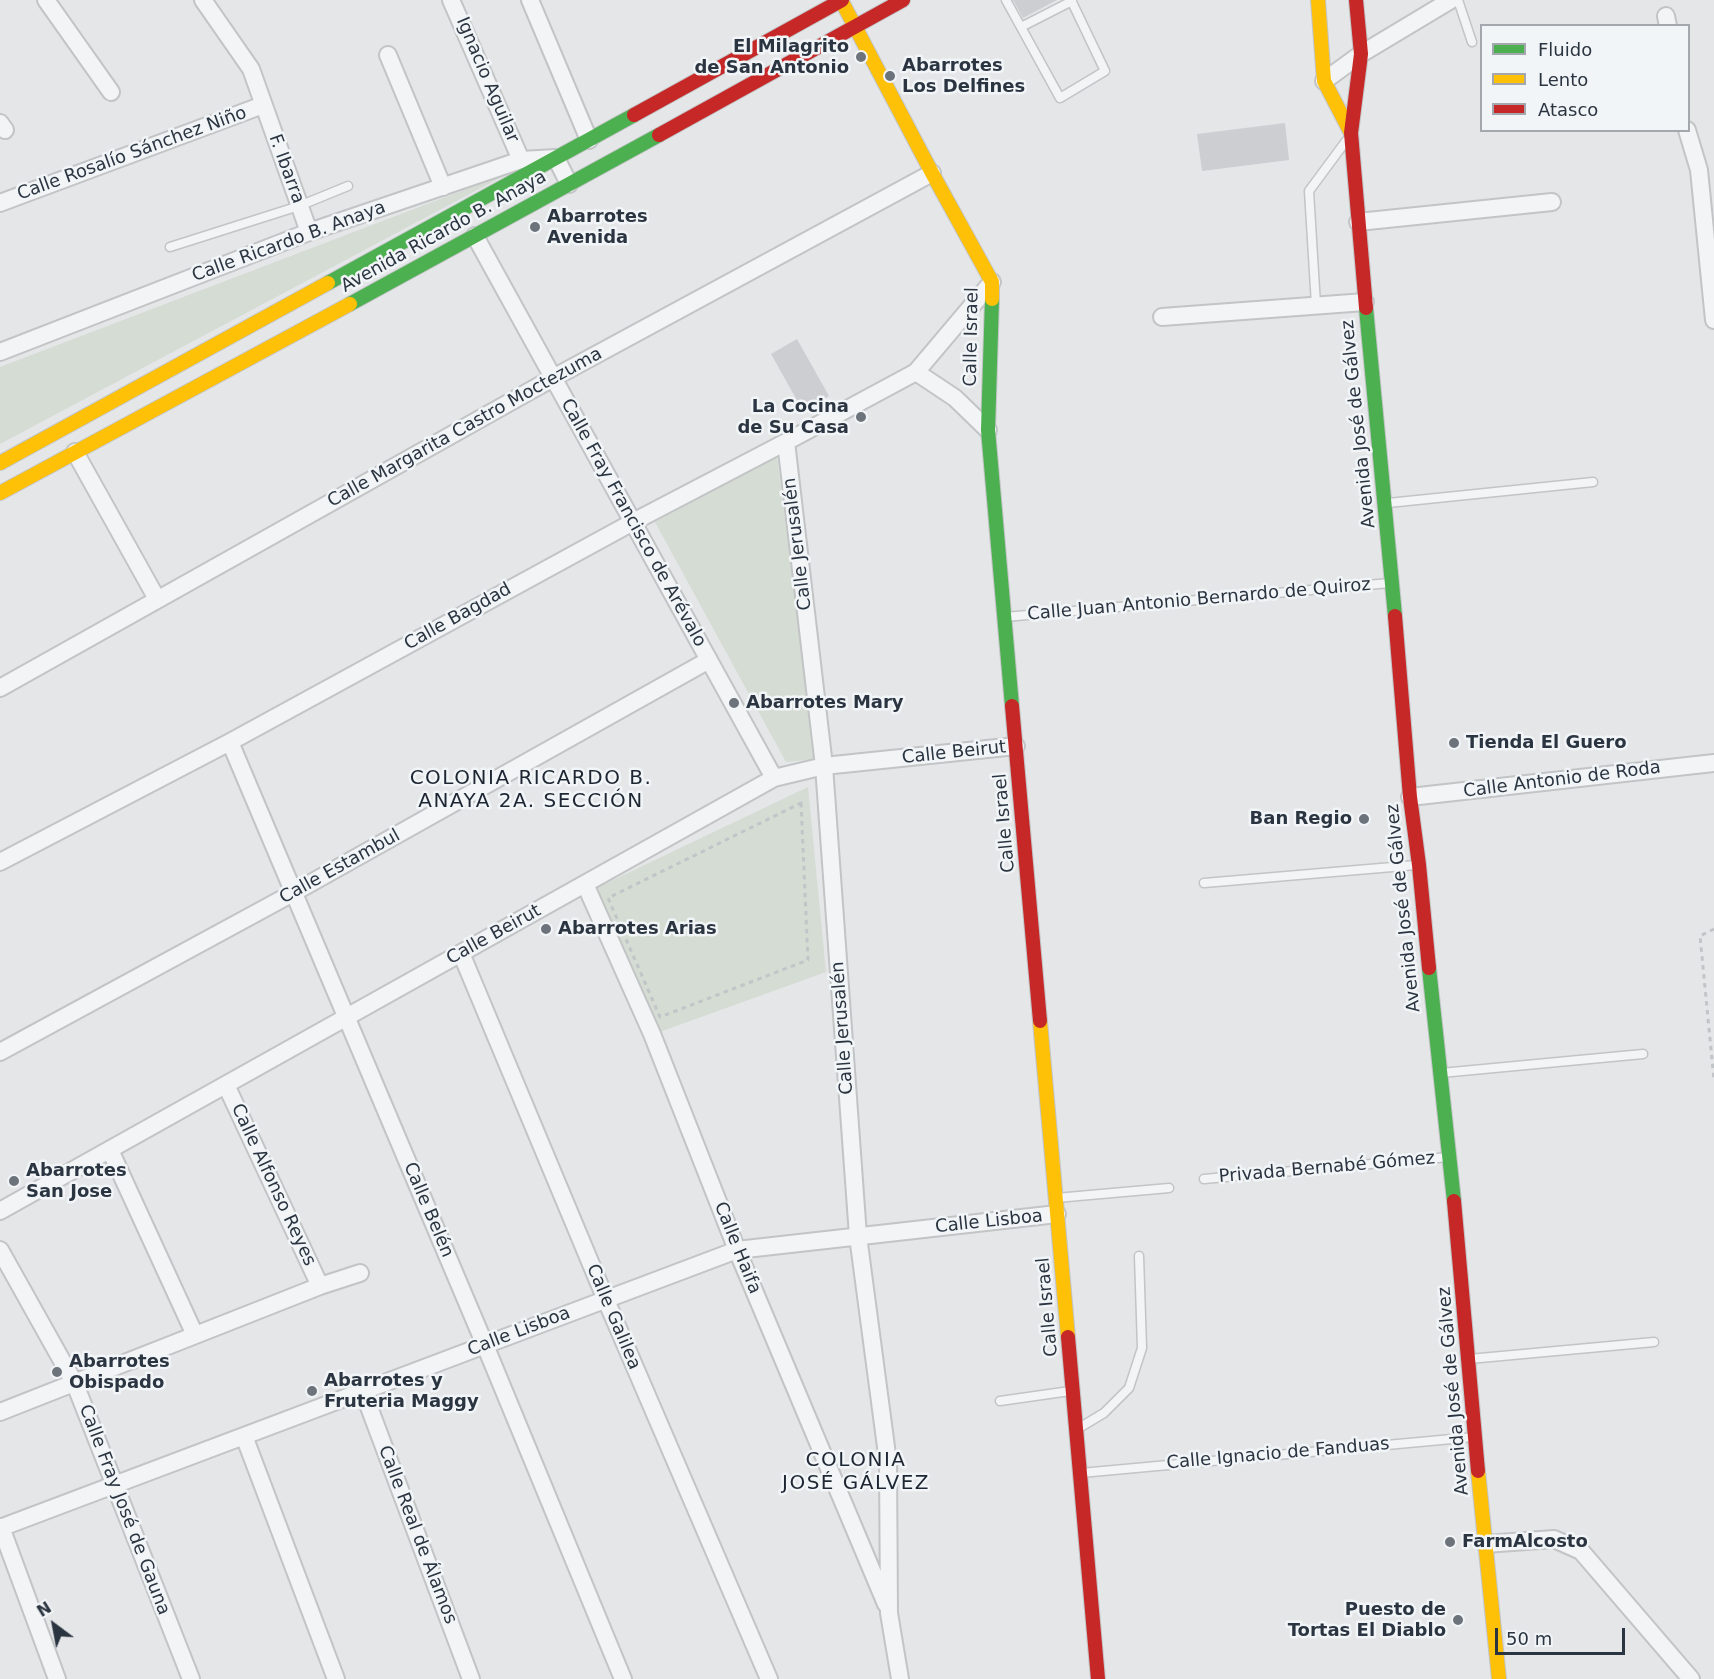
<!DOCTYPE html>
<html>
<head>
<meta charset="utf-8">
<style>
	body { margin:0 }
	#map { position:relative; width:1714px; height:1679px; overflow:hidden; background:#e4e6e8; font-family:"DejaVu Sans",sans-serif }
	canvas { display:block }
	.legend { position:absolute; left:1480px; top:24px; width:210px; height:108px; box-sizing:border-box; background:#f2f5f7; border:2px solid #a2a8ae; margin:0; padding:8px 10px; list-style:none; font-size:18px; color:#2b3541 }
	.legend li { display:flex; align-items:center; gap:12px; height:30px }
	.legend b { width:30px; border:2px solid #a2a8ae }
	.north { position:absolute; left:24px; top:1595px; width:60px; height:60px; -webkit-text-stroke:4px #f2f5f7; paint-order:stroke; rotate:328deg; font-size:16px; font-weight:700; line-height:24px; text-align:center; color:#2b3541 }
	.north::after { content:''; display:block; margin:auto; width:21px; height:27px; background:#2b3541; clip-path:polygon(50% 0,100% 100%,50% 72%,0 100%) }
	.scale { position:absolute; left:1495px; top:1628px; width:130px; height:27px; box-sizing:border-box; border:3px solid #2b3541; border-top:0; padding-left:8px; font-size:18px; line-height:21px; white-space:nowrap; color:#2b3541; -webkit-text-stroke:4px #f2f5f7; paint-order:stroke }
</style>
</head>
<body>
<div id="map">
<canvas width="1714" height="1679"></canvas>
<ul class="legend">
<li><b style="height:8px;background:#4caf50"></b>Fluido</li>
<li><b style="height:8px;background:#ffc107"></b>Lento</li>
<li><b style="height:8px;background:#c62828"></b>Atasco</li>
</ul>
<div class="north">N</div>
<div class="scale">50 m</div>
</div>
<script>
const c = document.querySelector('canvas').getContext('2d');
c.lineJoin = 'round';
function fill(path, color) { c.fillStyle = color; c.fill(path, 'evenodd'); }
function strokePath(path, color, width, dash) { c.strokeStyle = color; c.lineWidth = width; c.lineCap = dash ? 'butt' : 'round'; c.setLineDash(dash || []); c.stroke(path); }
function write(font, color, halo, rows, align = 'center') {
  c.font = font + ' "DejaVu Sans",sans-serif'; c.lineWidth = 5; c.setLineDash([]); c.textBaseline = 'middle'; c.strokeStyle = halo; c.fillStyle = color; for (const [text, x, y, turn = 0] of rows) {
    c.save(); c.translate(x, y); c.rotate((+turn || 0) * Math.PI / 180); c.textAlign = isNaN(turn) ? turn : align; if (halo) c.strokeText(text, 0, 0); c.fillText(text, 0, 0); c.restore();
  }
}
fill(new Path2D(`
	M511 172 0 444V367Z
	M777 456 815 759 786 762 655 522Z
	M808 787 826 972 654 1034 590 891Z`), '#d5dcd4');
fill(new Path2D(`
	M1013 0H1057L1023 18Z
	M1285 123 1289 160 1202 171 1197 134Z
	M797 339 829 396 803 411 771 354Z`), '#ccced1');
const lane = new Path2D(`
	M1006 0 1060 98 1105 71 1071 0
	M1458 0 1472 42
	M1021 27 1072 1
	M170 247 299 206 348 186
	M1316 305 1309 191 1346 141
	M1388 503 1593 482
	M1005 617 1390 583
	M1204 883 1416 865
	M1441 1073 1643 1054
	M1204 1179 1449 1157
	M1056 1198 1169 1188
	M1469 1359 1654 1342
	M1000 1401 1070 1391
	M1079 1428 1104 1413 1129 1388 1142 1348 1139 1256
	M1081 1473 1474 1437`);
const street = new Path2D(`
	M46 0 111 92
	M203 0 251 69 309 232
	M451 0 521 160
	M530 0 589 140
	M1666 16 1668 26
	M388 55 443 187
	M1324 81 1361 54 1451 0
	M0 123 5 130
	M1687 130 1699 170 1714 320
	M0 203 263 105
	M1358 222 1552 202
	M475 236 774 778
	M1162 317 1365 302
	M0 352 309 232 521 160 556 158 569 184
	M916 372 955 398 988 430
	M786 442 824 766 858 1236 888 1462 889 1613 900 1679
	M75 452 157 599
	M0 688 553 378 932 173
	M230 742 485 1345 623 1679
	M1410 797 1714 763
	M0 862 230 742 633 522 786 442 916 372 992 282
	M585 884 652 1034 737 1250 886 1604
	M461 953 606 1300 769 1679
	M0 1052 293 893 709 660
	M226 1085 320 1286
	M110 1150 195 1335
	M0 1211 774 778 824 766 1016 746
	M0 1250 75 1384 191 1679
	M363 1391 471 1679
	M0 1412 320 1286 360 1273
	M244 1436 336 1679
	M1 1527 57 1679
	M0 1528 737 1250 1057 1214
	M1485 1544 1554 1539 1581 1551 1691 1679`);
const fast = new Path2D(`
	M328 283 634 115
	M992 299 988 430 1012 706
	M350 304 659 135
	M1366 308 1395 616
	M1429 968 1454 1201`);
const slow = new Path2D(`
	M841 0 932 173 992 282V299
	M1318 0 1324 81 1351 133
	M0 463 328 283
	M0 493 350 304
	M1040 1021 1068 1337
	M1478 1471 1499 1679`);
const jam = new Path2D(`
	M1356 0 1361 54 1351 133 1366 308
	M634 115 842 0
	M659 135 903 0
	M1395 616 1410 797 1419 865 1429 968
	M1012 706 1040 1021
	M1454 1201 1478 1471
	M1068 1337 1098 1679`);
strokePath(lane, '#c2c4c6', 11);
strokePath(street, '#c2c4c6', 20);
strokePath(fast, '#c2c4c6', 16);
strokePath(slow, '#c2c4c6', 16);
strokePath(jam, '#c2c4c6', 16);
strokePath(new Path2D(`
	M801 803 808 960 660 1017 608 898Z
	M1714 929 1700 936 1714 1080`), '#c2c5c7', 3, [4.5, 4.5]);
strokePath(lane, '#f3f4f5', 8);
strokePath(street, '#f3f4f5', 16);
strokePath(fast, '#4caf50', 14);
strokePath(slow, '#ffc107', 14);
strokePath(jam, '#c62828', 14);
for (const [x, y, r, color] of [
	[861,57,6,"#6c737b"],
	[890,76,6,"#6c737b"],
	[535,227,6,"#6c737b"],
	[861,417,6,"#6c737b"],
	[734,703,6,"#6c737b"],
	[1454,743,6,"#6c737b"],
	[1364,819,6,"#6c737b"],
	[546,929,6,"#6c737b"],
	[14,1181,6,"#6c737b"],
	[57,1372,6,"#6c737b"],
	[312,1391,6,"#6c737b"],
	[1450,1542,6,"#6c737b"],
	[1458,1620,6,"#6c737b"]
]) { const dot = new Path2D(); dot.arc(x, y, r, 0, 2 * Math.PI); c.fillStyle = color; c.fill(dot); strokePath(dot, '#f2f5f7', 2); }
write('bold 18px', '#2b3541', '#f2f5f7', [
	["El Milagrito",849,47,"right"],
	["de San Antonio",849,68,"right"],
	["Abarrotes",902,66],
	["Los Delfines",902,87],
	["Abarrotes",547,217],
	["Avenida",547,238],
	["La Cocina",849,407,"right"],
	["de Su Casa",849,428,"right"],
	["Abarrotes Mary",746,703],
	["Tienda El Guero",1466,743],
	["Ban Regio",1352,819,"right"],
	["Abarrotes Arias",558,929],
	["Abarrotes",26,1171],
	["San Jose",26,1192],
	["Abarrotes",69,1362],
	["Obispado",69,1383],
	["Abarrotes y",324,1381],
	["Fruteria Maggy",324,1402],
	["FarmAlcosto",1462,1542],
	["Puesto de",1446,1610,"right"],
	["Tortas El Diablo",1446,1631,"right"]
], 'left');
write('18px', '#2b3541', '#f2f5f7', [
	["Ignacio Aguilar",487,80,67],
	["Calle Rosalío Sánchez Niño",132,154,-20],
	["F. Ibarra",286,169,70],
	["Avenida Ricardo B. Anaya",444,232,-29],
	["Calle Ricardo B. Anaya",289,242,-20],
	["Calle Israel",972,337,-89],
	["Avenida José de Gálvez",1359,424,-96],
	["Calle Margarita Castro Moctezuma",465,428,-29],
	["Calle Fray Francisco de Arévalo",633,523,61],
	["Calle Jerusalén",798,544,-97],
	["Calle Juan Antonio Bernardo de Quiroz",1199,600,-5],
	["Calle Bagdad",458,617,-29],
	["Calle Beirut",954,753,-6],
	["Calle Antonio de Roda",1562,780,-7],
	["Calle Israel",1005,823,-95],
	["Calle Estambul",340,867,-29],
	["Avenida José de Gálvez",1404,908,-96],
	["Calle Beirut",494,935,-29],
	["Calle Jerusalén",843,1028,-94],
	["Privada Bernabé Gómez",1327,1168,-5],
	["Calle Alfonso Reyes",273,1185,65],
	["Calle Belén",428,1210,67],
	["Calle Lisboa",989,1222,-6],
	["Calle Haifa",737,1248,68],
	["Calle Israel",1048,1307,-95],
	["Calle Galilea",613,1317,67],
	["Calle Lisboa",519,1332,-21],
	["Avenida José de Gálvez",1454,1391,-95],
	["Calle Ignacio de Fanduas",1278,1454,-5],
	["Calle Fray José de Gauna",124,1510,69],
	["Calle Real de Álamos",417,1535,69]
]);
c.letterSpacing = '1.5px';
write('20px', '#1d2632', '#f2f5f7', [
	["COLONIA RICARDO B.",531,779],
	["ANAYA 2A. SECCIÓN",531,802],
	["COLONIA",856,1461],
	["JOSÉ GÁLVEZ",856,1484]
]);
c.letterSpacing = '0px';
</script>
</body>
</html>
